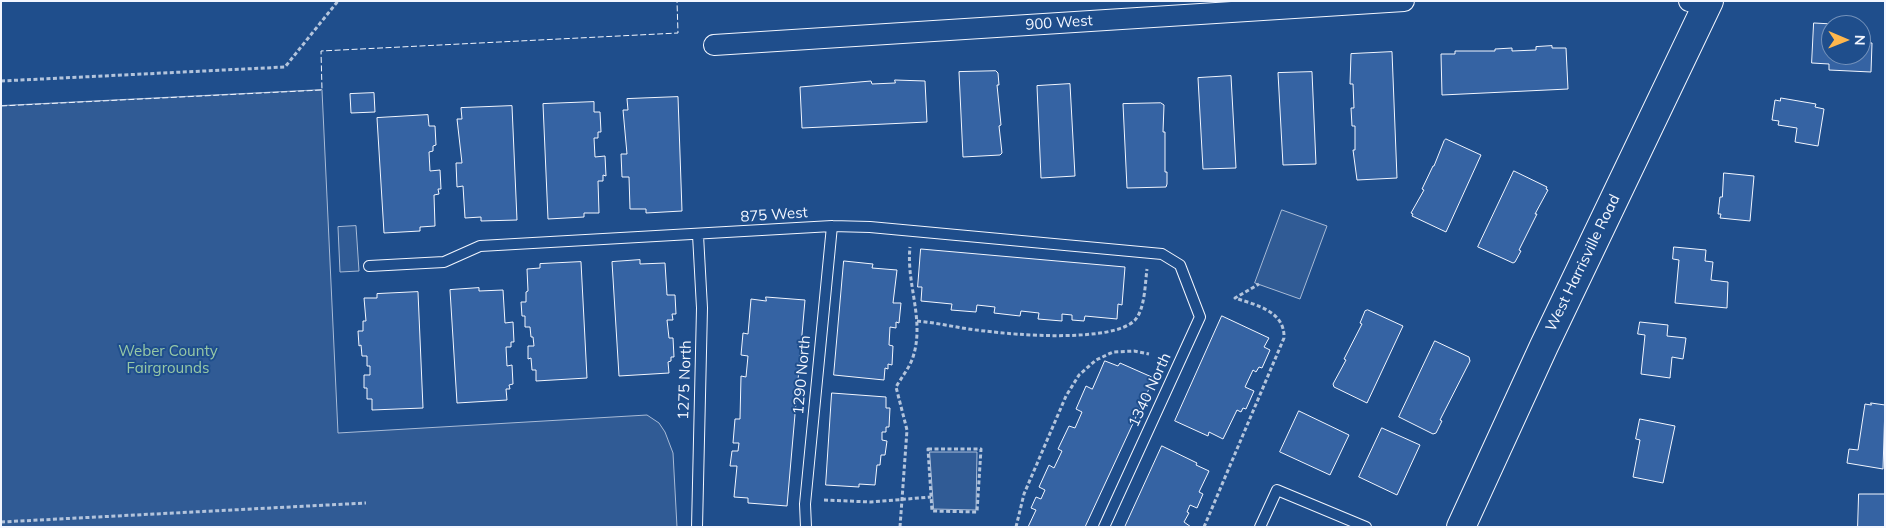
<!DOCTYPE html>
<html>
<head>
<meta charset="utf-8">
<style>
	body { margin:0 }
	#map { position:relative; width:1886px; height:528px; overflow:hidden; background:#1f4e8c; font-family:Mulish,sans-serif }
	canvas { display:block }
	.frame { position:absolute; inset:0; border:2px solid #f2f6ff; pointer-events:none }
	.north { position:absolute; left:1821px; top:15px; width:50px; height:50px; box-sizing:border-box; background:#1f4e8c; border:1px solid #7391ba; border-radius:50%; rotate:91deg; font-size:14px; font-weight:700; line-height:20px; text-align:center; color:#f2f6ff }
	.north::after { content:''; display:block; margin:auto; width:18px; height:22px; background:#ffb74d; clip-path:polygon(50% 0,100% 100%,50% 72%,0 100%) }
</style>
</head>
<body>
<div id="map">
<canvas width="1886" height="528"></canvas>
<div class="frame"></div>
<div class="north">N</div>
</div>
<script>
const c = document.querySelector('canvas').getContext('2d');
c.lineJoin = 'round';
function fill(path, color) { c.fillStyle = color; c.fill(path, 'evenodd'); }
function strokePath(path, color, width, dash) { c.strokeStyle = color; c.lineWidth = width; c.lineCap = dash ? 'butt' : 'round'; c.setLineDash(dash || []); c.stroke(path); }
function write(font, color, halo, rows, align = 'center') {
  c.font = font + ' Mulish,sans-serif'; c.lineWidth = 4; c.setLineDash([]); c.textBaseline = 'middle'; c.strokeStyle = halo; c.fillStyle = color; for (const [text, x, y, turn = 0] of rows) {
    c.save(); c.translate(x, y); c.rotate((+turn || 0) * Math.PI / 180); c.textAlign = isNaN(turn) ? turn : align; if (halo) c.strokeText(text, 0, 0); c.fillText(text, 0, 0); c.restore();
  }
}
const built = new Path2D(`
	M322 90 338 433 647 415 659 423 665 432 673 453 677 527H1V106Z
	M1282 210 1327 226 1300 299 1255 283Z
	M356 226 359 271 340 272 338 227Z
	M930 452H977L976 510 934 509Z`);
fill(built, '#305b95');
strokePath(built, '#a8bbd7', 1);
const building = new Path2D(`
	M1814 23 1851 25H1831V55H1861V42L1872 43 1871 72 1829 70V64L1812 63Z
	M1552 46V48H1566L1568 89 1442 95 1441 54H1455V51H1495V49L1512 48V51L1536 50V47Z
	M1392 52 1397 178 1357 180 1353 150H1355V126H1352L1351 108H1354L1353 84H1350L1351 54Z
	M996 71 998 73 999 85H997L1001 125 999 126 1002 153 1000 155 963 157 959 72Z
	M1312 72 1316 164 1283 165 1278 73Z
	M1231 76 1236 168 1203 169 1198 78Z
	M895 80 925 81 927 122 802 128 800 87 871 81 872 84 895 83Z
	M1070 84 1075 176 1041 178 1037 86Z
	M374 93 375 112 351 113 350 94Z
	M678 97 682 211 646 213V209H630L629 177H622L621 154H627L623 110H628L627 99Z
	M1781 98 1816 104 1815 107 1824 109 1818 146 1795 142 1797 128 1778 125 1779 121 1772 120 1775 100 1780 101Z
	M594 102V112H600L601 132H598V138H594L595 157 605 156 606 176 603 175V181H598L599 213H584V217L548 219 543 104Z
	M1161 103 1164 105 1163 132H1165V172H1167V184L1166 187 1127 188 1123 104Z
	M512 106 517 220 481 221V217L465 218 463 186 457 187 456 163H462L457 119H462L461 108Z
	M428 115 429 126H435L436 145 433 146V151L429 152 430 171 440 170 441 189H438L439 194 434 195 435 226 420 227V231L384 233 377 118Z
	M1446 139 1481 155 1446 232 1412 216 1413 214 1411 213 1424 190 1422 189 1433 166H1434L1444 141Z
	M1514 171 1547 187 1546 189 1548 190 1535 214H1537L1519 250 1521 251 1515 262 1513 263 1478 247Z
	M1724 173 1754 176 1750 221 1720 218 1721 214H1718L1720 197H1722Z
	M1674 247 1706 250 1705 261 1713 262 1711 280 1728 282 1727 308 1675 303 1679 260 1673 259Z
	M921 249 1125 267 1122 305 1118 304 1117 319 1085 316 1084 321 1072 320V315L1062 314V321L1038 319 1039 313 1021 311 1020 316 994 313 995 307 977 305 976 312 951 310 952 304 921 301 922 287H918Z
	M640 260V264L665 263 667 295H675L676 314H672L673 320H667L669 338H673L674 357H671V361L668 362 669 373 619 376 612 262Z
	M844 261 873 264 872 268 897 270 893 303H901L899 323 896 322V328L890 327 889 345 893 346 892 365 888 364V369L885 368 884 380 834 375Z
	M581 262 587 378 536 381V370H532L531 358 528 359V346H534L533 337H531L530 327H525V316H522L521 302H526V292L528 291 527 269 540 268V264Z
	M479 288V291L503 290 505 323 513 322 514 342H511V347H506L507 366 512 365 513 384 509 385 510 389H506L507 400 457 403 450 290Z
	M418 292 423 408 372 410V399H367V388H364V375H370V366H367V356H362L361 345 359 346 358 331H363V321H366L364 298H377V294Z
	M766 297 805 300 787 506 748 503V498L734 497 737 466H730L732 451H738L739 443H733L735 419H740L741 376 746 377 748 356 741 355 743 333 748 334 751 299 766 301Z
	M1368 310 1403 326 1367 403 1334 387 1333 384 1346 360 1344 359 1362 324 1360 323 1365 311Z
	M1222 316 1269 338 1264 347 1270 350 1262 368 1259 367 1256 372 1253 370 1245 387 1254 391 1246 409 1243 408 1241 412 1237 410 1223 439 1209 432 1208 436 1175 421Z
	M1640 322 1668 325 1667 336 1686 338 1683 359 1672 357 1670 378 1641 374 1645 335 1638 334Z
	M1435 341 1469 357 1470 361 1440 420 1442 421 1436 433 1433 434 1399 417Z
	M1105 361 1118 366 1120 363 1154 378 1085 527H1028L1036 510 1031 508 1036 497 1041 499 1045 490 1039 487 1049 465 1054 468 1062 451 1058 449 1069 426 1075 428 1082 412 1076 409 1086 386 1092 389Z
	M832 393 886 397V408H890L889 427H886V432H882V440L887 441 885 455H881L880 465H877L875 485 859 484V487L826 485Z
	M1871 403 1885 405 1883 469 1847 463 1849 449 1858 450 1865 404 1871 405Z
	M1299 411 1349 435 1330 475 1280 452Z
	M1640 419 1675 426 1663 483 1633 477 1640 440 1636 439Z
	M1382 428 1420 445 1397 495 1359 477Z
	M1162 446 1197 463 1196 465 1209 471 1199 492 1203 494 1197 508 1190 505 1187 512 1189 513 1184 522 1191 527H1125Z
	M1859 494H1885V527H1858Z`);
fill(building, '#3563a3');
strokePath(building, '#f2f6ff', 1);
const service = new Path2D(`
	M369 266 444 262 480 246 832 226 870 227 1162 254 1180 265 1200 317 1104 527
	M697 527 702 308 698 235
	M806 527 805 504 832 226
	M1260 527 1277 490 1366 527`);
const minor = new Path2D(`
	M1689 1 1707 6
	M714 45 1404 1`);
const secondary = new Path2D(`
	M1461 527 1544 346 1709 1`);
strokePath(service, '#f2f6ff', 12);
strokePath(minor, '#f2f6ff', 22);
strokePath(secondary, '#f2f6ff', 30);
strokePath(new Path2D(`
	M1 81 285 67 338 1
	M917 321C940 323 962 329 985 331 1015 335 1113 343 1135 320 1145 309 1145 284 1147 269
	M928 449H981L977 512 932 511Z
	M824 500 871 502 931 497
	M1 522 366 503
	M900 527 907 430 896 387C901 378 910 367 913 357 925 320 906 284 910 247
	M1016 527 1024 494 1066 396 1079 375 1096 360 1113 352 1134 351 1149 354
	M1204 527 1284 338C1285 311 1256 305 1235 298L1259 284`), '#b3c4dc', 3, [4, 2.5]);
strokePath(service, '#1f4e8c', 10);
strokePath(minor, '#1f4e8c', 20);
strokePath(secondary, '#1f4e8c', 28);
strokePath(new Path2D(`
	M1 106 322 90 321 51 678 33 677 1`), '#f2f6ff', 1, [6, 2.5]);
write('15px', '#f2f6ff', '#1f4e8c', [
	["900 West",1059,23,-4],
	["875 West",774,215,-4],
	["West Harrisville Road",1583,263,-64],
	["1290 North",802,375,-85],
	["1275 North",685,380,-88],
	["1340 North",1150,390,-65]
]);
write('15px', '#97c8a6', '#1f4e8c', [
	["Weber County",168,351],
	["Fairgrounds",168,368]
]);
</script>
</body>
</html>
